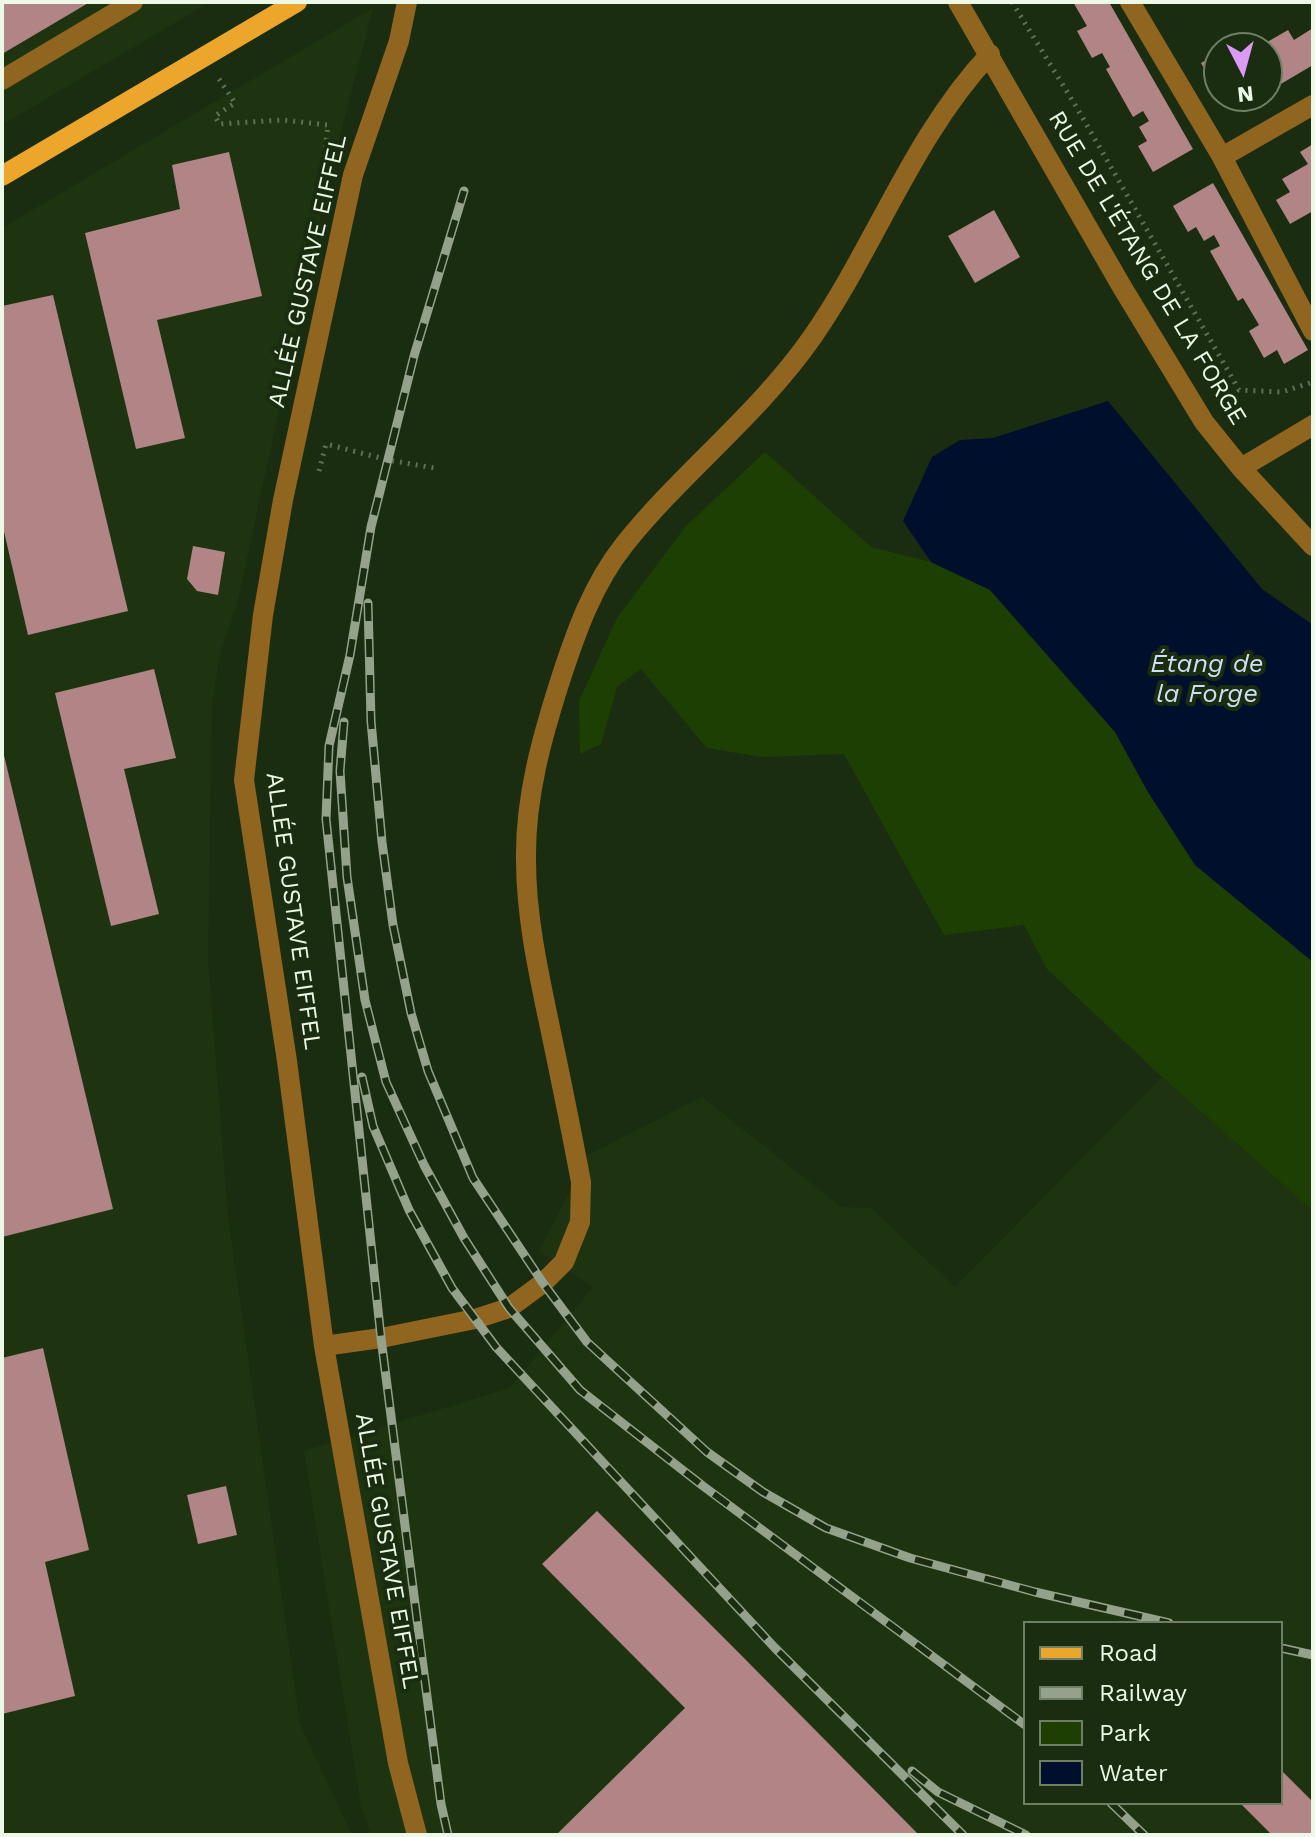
<!DOCTYPE html>
<html>
<head>
<meta charset="utf-8">
<style>
	body { margin:0 }
	#map { position:relative; width:1315px; height:1837px; overflow:hidden; background:#1b2d10; font-family:"Work Sans",sans-serif }
	canvas { display:block }
	.frame { position:absolute; inset:0; border:4px solid #edf9e7; pointer-events:none }
	.legend { position:absolute; left:1023px; top:1621px; width:260px; height:184px; box-sizing:border-box; background:#1b2d10; border:2px solid #6f7f66; margin:0; padding:10px 14px; list-style:none; font-size:24px; color:#edf9e7 }
	.legend li { display:flex; align-items:center; gap:16px; height:40px }
	.legend b { width:40px; border:2px solid #6f7f66 }
	.north { position:absolute; left:1203px; top:32px; width:80px; height:80px; box-sizing:border-box; background:#1b2d10; border:2px solid #6f7f66; border-radius:50%; rotate:174deg; font-size:22px; font-weight:700; line-height:32px; text-align:center; color:#edf9e7 }
	.north::after { content:''; display:block; margin:auto; width:28px; height:36px; background:#da9af6; clip-path:polygon(50% 0,100% 100%,50% 72%,0 100%) }
</style>
</head>
<body>
<div id="map">
<canvas width="1315" height="1837"></canvas>
<div class="frame"></div>
<ul class="legend">
<li><b style="height:10px;background:#eda62c"></b>Road</li>
<li><b style="height:10px;background:#94a28c"></b>Railway</li>
<li><b style="height:22px;background:#1e3f03"></b>Park</li>
<li><b style="height:22px;background:#000f2c"></b>Water</li>
</ul>
<div class="north">N</div>
</div>
<script>
const c = document.querySelector('canvas').getContext('2d');
c.lineJoin = 'round';
function fill(path, color) { c.fillStyle = color; c.fill(path, 'evenodd'); }
function strokePath(path, color, width, dash) { c.strokeStyle = color; c.lineWidth = width; c.lineCap = dash ? 'butt' : 'round'; c.setLineDash(dash || []); c.stroke(path); }
function write(font, color, halo, rows, align = 'center') {
  c.font = font + ' "Work Sans",sans-serif'; c.lineWidth = 8; c.setLineDash([]); c.textBaseline = 'middle'; c.strokeStyle = halo; c.fillStyle = color; for (const [text, x, y, turn = 0] of rows) {
    c.save(); c.translate(x, y); c.rotate((+turn || 0) * Math.PI / 180); c.textAlign = isNaN(turn) ? turn : align; if (halo) c.strokeText(text, 0, 0); c.fillText(text, 0, 0); c.restore();
  }
}
fill(new Path2D(`
	M2 2H210L2 125Z
	M373 8 329 179 237 605 221 651 212 702 208 960 228 1217 300 1724 352 1835H2V228Z
	M1162 1077 1313 1211V1835H371L361 1806 304 1451 510 1388 593 1287 539 1251 588 1155 702 1097 841 1207 871 1208 955 1287ZM1025 1623H1281V1803H1025Z`), '#1e3410');
fill(new Path2D(`
	M765 452 871 547 931 562 990 590 1115 732 1148 792 1195 865 1313 962V1211L1162 1077 1047 969 1024 925 944 935 844 754 762 757 707 748 641 669 617 687 601 744 580 754 579 701 617 618 686 526Z`), '#1e3f03');
fill(new Path2D(`
	M1108 401 1262 589 1313 625V962L1195 865 1148 792 1115 732 990 590 931 562 903 521 932 457 960 440 993 438Z`), '#000f2c');
fill(new Path2D(`
	M2 2H90L2 54Z
	M1073 2H1109L1193 149 1153 172 1138 146 1147 141 1139 127 1149 121 1143 111 1133 117 1106 69 1110 67 1102 53 1092 58 1077 31 1087 26Z
	M1313 28V65L1269 91 1267 48 1262 45 1288 30 1294 40Z
	M1241 40 1245 48H1227Z
	M1219 53V85L1215 88 1201 63Z
	M1313 144V211L1290 224 1276 200 1290 192 1282 179 1308 164 1300 152Z
	M229 152 262 296 157 320 185 438 136 449 85 233 180 209 172 165Z
	M1213 183 1308 350 1284 364 1277 350 1264 358 1249 331 1259 325 1243 298 1238 301 1210 251 1220 246 1214 235 1204 241 1196 227 1188 232 1173 206Z
	M994 210 1020 257 975 283 948 236Z
	M53 295 128 611 28 635 2 523V306Z
	M193 546 225 552 218 595 197 591 187 579Z
	M154 669 176 758 124 769 159 914 111 926 55 693Z
	M2 747 113 1209 2 1237Z
	M43 1348 89 1550 45 1562 75 1696 2 1714V1358Z
	M226 1486 237 1535 198 1544 187 1495Z
	M597 1511 740 1654 919 1835H556L685 1708 542 1564Z
	M1281 1770 1313 1802V1835H1272L1240 1803H1281Z`), '#b18486');
strokePath(new Path2D(`
	M1012 2 1077 108 1239 390 1282 392 1313 382
	M219 79 235 103 215 116 219 124 283 120 328 125 321 185
	M319 471 326 444 388 460 434 468`), '#5f6f56', 5, [2, 6]);
strokePath(new Path2D(`
	M407 2 399 41 353 175 283 500 263 615 244 780 287 1061 324 1346 398 1763 417 1835
	M958 2 1122 287 1204 422 1241 468 1313 546
	M1130 2 1222 157 1313 331
	M2 80 133 2
	M1222 157 1313 105
	M1241 468 1313 425
	M324 1346 381 1338 475 1319 509 1308 543 1283 564 1262 580 1222 581 1182C572 1134 562 1085 552 1037 540 979 526 920 526 860 525 797 542 737 561 678 576 632 593 584 624 545 682 472 759 414 813 336 876 245 913 136 990 54`), '#90651f', 20);
strokePath(new Path2D(`
	M2 176 297 2`), '#eda62c', 20);
const rail = new Path2D(`
	M368 603 371 721 382 842 393 925 411 1013 428 1071 473 1178 543 1283 587 1342 707 1452 763 1492 826 1528 910 1558 1035 1592 1169 1623
	M344 722 340 771 347 877 365 1000 386 1082 424 1165 464 1238 509 1308 580 1390 703 1486 1025 1725
	M362 1077 373 1126 409 1210 452 1288 496 1347 775 1648 963 1835
	M1281 1648 1313 1655
	M912 1771 938 1792 1026 1835
	M1111 1803 1144 1835
	M448 1835 441 1804 423 1666 381 1338 326 819 329 746 350 655 371 527 414 356 464 191`);
strokePath(rail, '#94a28c', 9);
strokePath(rail, '#1b2d10', 6, [18]);
write('24px', '#edf9e7', '#1b2d10', [
	["RUE DE L'ÉTANG DE LA FORGE",1147,268,59],
	["ALLÉE GUSTAVE EIFFEL",308,271,-77],
	["ALLÉE GUSTAVE EIFFEL",293,911,82],
	["ALLÉE GUSTAVE EIFFEL",387,1551,80]
]);
write('italic 26px', '#cddff7', '#1b2d10', [
	["Étang de",1207,664],
	["la Forge",1207,694]
]);
</script>
</body>
</html>
